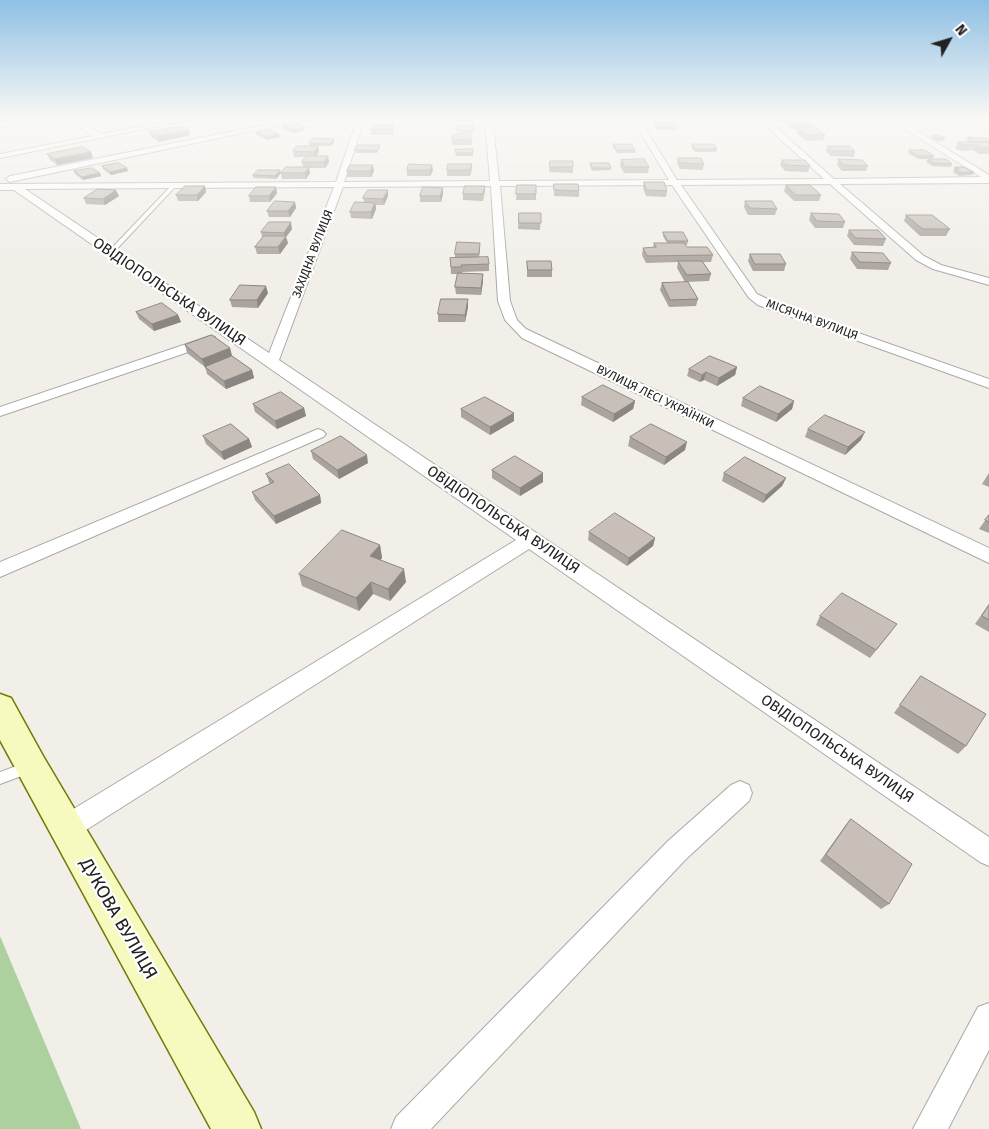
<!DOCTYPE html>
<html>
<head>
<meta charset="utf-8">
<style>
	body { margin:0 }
	#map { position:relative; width:989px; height:1129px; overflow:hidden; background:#f2efe9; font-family:"Fira Sans",sans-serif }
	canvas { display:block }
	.north { position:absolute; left:924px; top:15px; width:50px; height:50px; -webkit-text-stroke:4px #fff; paint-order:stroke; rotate:51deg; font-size:14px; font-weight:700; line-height:20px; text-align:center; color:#222 }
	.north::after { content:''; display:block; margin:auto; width:18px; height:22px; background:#222; clip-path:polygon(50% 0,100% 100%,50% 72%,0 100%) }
</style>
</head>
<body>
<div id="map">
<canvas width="989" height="1129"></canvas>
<div class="north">N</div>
</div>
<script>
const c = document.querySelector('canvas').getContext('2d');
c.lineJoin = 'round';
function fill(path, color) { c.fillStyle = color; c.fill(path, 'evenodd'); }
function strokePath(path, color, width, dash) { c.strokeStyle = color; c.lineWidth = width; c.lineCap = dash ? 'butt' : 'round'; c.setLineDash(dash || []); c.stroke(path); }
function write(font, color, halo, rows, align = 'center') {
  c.font = font + ' "Fira Sans",sans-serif'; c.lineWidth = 4.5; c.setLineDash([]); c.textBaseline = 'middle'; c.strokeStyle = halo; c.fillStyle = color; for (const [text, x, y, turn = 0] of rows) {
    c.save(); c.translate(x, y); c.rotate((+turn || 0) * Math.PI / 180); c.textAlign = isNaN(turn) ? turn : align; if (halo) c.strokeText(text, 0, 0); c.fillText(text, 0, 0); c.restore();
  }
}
fill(new Path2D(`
	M0 936 81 1129H0Z`), '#add19e');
const lane = new Path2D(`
	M171 186 175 187 113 253H109V251Z
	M30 761 35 763 36 767 35 771 0 784V772Z`);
const street = new Path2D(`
	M64 117H73L101 134 188 117H204L0 158V154L93 136Z
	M304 117H319L10 182 6 179 10 176Z
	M358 117H365L344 182 490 181 485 117H492L499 181 669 180 631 117H638L677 180 824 179 756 117H764L834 179 981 177 886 117H895L989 175V183L840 184 924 256 941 265 989 278V285L933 269 916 260 830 184 681 185 757 294 782 306 989 379V388L758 305 749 298 672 185 500 186 510 301 517 320 526 329 989 548V563L522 338 505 320 498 301 491 186 343 187 279 360 989 837V866L980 862 529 549 75 837 66 841 57 837 53 828 57 819 516 540 14 190H0V184L336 182ZM334 187 269 353 25 189Z
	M210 336 215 337 216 340 215 343 0 416V407Z
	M318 429 323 431 326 434 323 437 0 577V562Z
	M740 781 749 785 752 793 749 801 686 859 431 1129H391L396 1117 668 841 731 785Z
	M989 1003V1050L948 1129H913L978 1007Z`);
const secondary = new Path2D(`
	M0 694 11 698 43 756 254 1112 261 1129H211L0 740Z`);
strokePath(lane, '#a9a9a9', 2);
strokePath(street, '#a9a9a9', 2);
strokePath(secondary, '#707d05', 3);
fill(lane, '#fff');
fill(street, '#fff');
fill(secondary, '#f7fabf');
fill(new Path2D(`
	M382 117H401V118H382Z
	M453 117H473L474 122 453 121Z
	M777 117H805V118L814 125 813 127 825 135 824 140 806 141 796 133 797 130H794L786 124 787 122H782Z
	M846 117H872L871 119H848Z
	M655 123 678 128 677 130H657L655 126Z
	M372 125 394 130 393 135H371V129Z
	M456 125H473L474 132 457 133Z
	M282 126 305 130 292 133 282 129Z
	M189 130 190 135 159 142 151 137 149 132Z
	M256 133 279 134 280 137 266 140 257 135Z
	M452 135 472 139V145H452Z
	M932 135 945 138 944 141H936L931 138Z
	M968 137 989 139V154H979L973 150 961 151 955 148 958 142H969L966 140Z
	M334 139V142L331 146H310L309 143Z
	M613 144 635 150V153H617L613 147Z
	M692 144 717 149 716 152H695L691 147Z
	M318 146 319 152 316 156H328L329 162 325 168H309L310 173 306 179H282L281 173 303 167 302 162 305 157H294L293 151Z
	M828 146 855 151 854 157 831 156 826 151Z
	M380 148 377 153H356L355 150Z
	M473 149V156H456L455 150Z
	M909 150 934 156 933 159 952 164 951 167 932 166 926 162 928 159H918L908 153Z
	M91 152 93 158 57 165 50 160 47 154Z
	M678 158 704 164 703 170 680 169 677 163Z
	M838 159 868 166 866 171H842L837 165Z
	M621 160 649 167 648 173H624L620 166Z
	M782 160 810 166 808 172 785 171 780 165Z
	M550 161 573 167V173L549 172Z
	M590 163 611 168V170L592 171 590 166Z
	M472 164V170L470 176H447V170Z
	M102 166 127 168 128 171 111 175 103 169Z
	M955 167 974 172 973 175 959 176 953 172Z
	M280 170 281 173 276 179 253 178V175Z
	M407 170H433L430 176H407Z
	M74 171 100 173 101 176 83 180 75 174Z
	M347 171H374L371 177H347Z
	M644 182 667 191 666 197 646 196 643 188Z
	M554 184 579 191V197L554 196Z
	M517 185H536V200H516Z
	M786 185 821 195 819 201H794L784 191Z
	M485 186V192L483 201 463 200V194Z
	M388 190V196L384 205H376V209L372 219 351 218 350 212 364 202 363 198Z
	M206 192 198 201H178L176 195Z
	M277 193 270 202H250L249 196Z
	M443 194 441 202H420V196Z
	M119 196 105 205 86 204 84 198Z
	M745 201 777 209 775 215H748L744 207Z
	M295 202 296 208 290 217H269L267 211Z
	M519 213H541L540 230 518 229Z
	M811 213 845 222 843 228H815L809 220Z
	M906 215 950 229 946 236H920L904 221Z
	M292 229 286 237 288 243 280 254H257L255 247 262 237 261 232Z
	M849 230 886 239 883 246 854 245 847 236Z
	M663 232 688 241 687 245H685L687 247 713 255 711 262H703L711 274 709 281 685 282 677 268 678 262 646 263 642 255 643 248H653L654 243H667L663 236Z
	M480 250 479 257 489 264V271L462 272V273L483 274V281L481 295 456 294 455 287 458 274H451L450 258H455V254Z
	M852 252 891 263 888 270 857 269 850 259Z
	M750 254 786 264 784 271H753L748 261Z
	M527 261 552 270V277H527Z
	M662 283 698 299 696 306 669 307 660 290Z
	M268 293 258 308 232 307 230 300Z
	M468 299V307L465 322H438V314Z
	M136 312 178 315 181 322 154 331 139 319Z
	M185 345 230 348 232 356 252 370 254 378 226 389 207 374 205 367 187 353Z
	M737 367 735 375 717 386 704 380 700 382 687 376 689 369Z
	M582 397 635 401 633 409 613 422 581 405Z
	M743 398 794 401 792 409 776 422 741 406Z
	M253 404 304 408 306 416 277 429 255 412Z
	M461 409 514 413V421L490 435 461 417Z
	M808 429 861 440 845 455 805 437Z
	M203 436 249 439 252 447 224 460 206 444Z
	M630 437 685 450 664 465 628 446Z
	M311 451 368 463 339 479 313 459Z
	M492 470 543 482 520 496 492 478Z
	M724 473 786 478 782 486 763 503 722 481Z
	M989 473V487L982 484Z
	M266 474 320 495 321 503 276 524 255 500 252 492 270 484 269 482Z
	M989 515V533L979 529Z
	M589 532 655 538 653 546 627 566 588 540Z
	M380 545 382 558 380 560 406 582 390 601 373 594 359 611 302 586 299 574Z
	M989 604V632L975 624Z
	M820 616 891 632 870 658 816 625Z
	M921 676 966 746 958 754 894 713Z
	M851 819 889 904 881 909 820 861 845 826Z`), '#aba49e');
fill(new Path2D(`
	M7 118 8 120 0 122V119Z
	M305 127V130L292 133V130Z
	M189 130 190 135 159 142 158 136Z
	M279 134 280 137 266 140V137Z
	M334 139V142L331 146 330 144Z
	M318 146 319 152 315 157 314 152Z
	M91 152 93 158 57 165 55 159Z
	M328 156 329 162 325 168 324 162Z
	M373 165 374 171 371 177 370 171Z
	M432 165 433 170 430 176V170Z
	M309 167 310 173 306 179 305 173Z
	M127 168 128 171 111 175 110 172Z
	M280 170 281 173 276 179 275 176Z
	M100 173 101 176 83 180 82 177Z
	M205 186 206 192 198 201 197 195Z
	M276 187 277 193 270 202 269 196Z
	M443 188V194L441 202 440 196Z
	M116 190 119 196 105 205 103 199Z
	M388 190V196L384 205 383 199Z
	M295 202 296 208 290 217 288 211Z
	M375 203 376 209 372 219 371 212Z
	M291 222 292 229 286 237 288 243 280 254 278 247 285 238 284 233Z
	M483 274V281L481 295V288Z
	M266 286 268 293 258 308 257 300Z
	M468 299V307L465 322V315Z
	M178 315 181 322 154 331 152 324Z
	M230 348 232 356 205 367 202 359Z
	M737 367 735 375 717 386 719 378Z
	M252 370 254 378 226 389 224 381Z
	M706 372 704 380 700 382 702 375Z
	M635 401 633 409 613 422 614 414Z
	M794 401 792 409 776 422 778 414Z
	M304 408 306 416 277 429 275 421Z
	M514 413V421L490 435V427Z
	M865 432 861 440 845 455 848 447Z
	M249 439 252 447 224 460 221 452Z
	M687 442 685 450 664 465 666 457Z
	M367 455 368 463 339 479 337 470Z
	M543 473V482L520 496V488Z
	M786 478 782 486 763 503 766 495Z
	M320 495 321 503 276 524 274 516Z
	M655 538 653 546 627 566 629 558Z
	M380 545 382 558 373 568 370 556Z
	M404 569 406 582 390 601 388 589Z
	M371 582 373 594 359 611 356 598Z`), '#8b8681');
const building = new Path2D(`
	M453 117H473V120L453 119Z
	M805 118 814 125H796L788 119Z
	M295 123 305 127 292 130 282 126Z
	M655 123H675L678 128 657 127Z
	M372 125H393L392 129H371Z
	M456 125H473L474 130H457Z
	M180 126 189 130 158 136 149 132Z
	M797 127H815L825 135H807Z
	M270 130 279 134 266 137 256 133Z
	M471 133 472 139 452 140V135Z
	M932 135H939L945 138H937Z
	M968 137 989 139V140L988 141 989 142H970L974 141Z
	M313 138 334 139 330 144 309 143Z
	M958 142H989V148H982L976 145H963Z
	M613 144H631L635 150H617Z
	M692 144H714L717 149H695Z
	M358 145H380L377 151 355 150Z
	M297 146H318L314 152 293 151Z
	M828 146H850L855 151H833Z
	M83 147 91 152 55 159 47 154Z
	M473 149V153H456L455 150Z
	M909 150H925L934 156H919Z
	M306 156H328L324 162H302Z
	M678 158H701L704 164 681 163Z
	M644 159 649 167H625L621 160Z
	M838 159 862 160 868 166 844 165Z
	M928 159H946L952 164 933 163Z
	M782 160H805L810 166 786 165Z
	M550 161H573V167H550Z
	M119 163 127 168 110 172 102 166Z
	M590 163H609L611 168H593Z
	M409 164 432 165 430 170H407Z
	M448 164H472L470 170H447Z
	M350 165H373L370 171H347Z
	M286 167H309L305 173H281Z
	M955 167H964L974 172 961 173 954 169H959Z
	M92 168 100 173 82 177 74 171Z
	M258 170H280L275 176 253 175Z
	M644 182H664L667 191 647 190Z
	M554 184H578L579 191 554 190Z
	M517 185H536V194H516Z
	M786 185H810L821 195H796Z
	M185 186H205L197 195H176Z
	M465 186H485L483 194H463Z
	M256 187H276L269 196H249Z
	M423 187 443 188 440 196H420Z
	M98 189 116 190 103 199 84 198Z
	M368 190H388L383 199 363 198Z
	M275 201 295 202 288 211H267Z
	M745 201H772L777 209 750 208Z
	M355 202 375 203 371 212H350Z
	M519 213H541V223H519Z
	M811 213 839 214 845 222 817 221Z
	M906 215H932L950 229H923Z
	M269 222H291L284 233 261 232Z
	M849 230H878L886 239 856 238Z
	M663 232H683L688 241H668Z
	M264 236H286L278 247H255Z
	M457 242 480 243 479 254H455Z
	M654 243H684L687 247H707L713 255 647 256 643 248 656 247Z
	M852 252 883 253 891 263 860 262Z
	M750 254H780L786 264H755Z
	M488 257 489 264 461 265 462 267H451L450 258Z
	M527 261H551L552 270H528Z
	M678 261H702L711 274 687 275Z
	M458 273 483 274 481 288 455 287Z
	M688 282 698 299 670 300 662 283Z
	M240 285 266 286 257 300H230Z
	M441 299H468L465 315 438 314Z
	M162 303 178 315 152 324 136 312Z
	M212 335 230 348 202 359 185 345Z
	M232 356 252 370 224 381 205 367Z
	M710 356 737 367 719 378 706 372 702 375 689 369Z
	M603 385 635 401 614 414 582 397Z
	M760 386 794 401 778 414 743 398Z
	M281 392 304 408 275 421 253 404Z
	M485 397 514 413 490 427 461 409Z
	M825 415 865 432 848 447 808 429Z
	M231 424 249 439 221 452 203 436Z
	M651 424 687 442 666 457 630 437Z
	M341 436 367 455 337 470 311 451Z
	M515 456 543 473 520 488 492 470Z
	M745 457 786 478 766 495 724 473Z
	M289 464 320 495 274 516 252 492 274 482 266 474Z
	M615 513 655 538 629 558 589 532Z
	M989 515V522L985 520Z
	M342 530 380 545 370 556 404 569 388 589 371 582 356 598 299 574Z
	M842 593 897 624 876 650 820 616Z
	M989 605V620L982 616Z
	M921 676 986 714 966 746 900 705Z
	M851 819 912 864 889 904 826 855Z`);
fill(building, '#c7bfb8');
strokePath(building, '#8b8681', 1);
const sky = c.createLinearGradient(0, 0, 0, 275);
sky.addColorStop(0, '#8fc0e4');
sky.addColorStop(0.43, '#f9f8f5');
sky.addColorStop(1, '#f9f8f500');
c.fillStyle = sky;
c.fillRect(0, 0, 989, 275);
write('12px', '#222', '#fff', [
	["ЗАХІДНА ВУЛИЦЯ",313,254,-69],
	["МІСЯЧНА ВУЛИЦЯ",812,320,20],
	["ВУЛИЦЯ ЛЕСІ УКРАЇНКИ",655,397,26]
]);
write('15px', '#222', '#fff', [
	["ОВІДІОПОЛЬСЬКА ВУЛИЦЯ",169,292,34],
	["ОВІДІОПОЛЬСЬКА ВУЛИЦЯ",503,520,34],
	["ОВІДІОПОЛЬСЬКА ВУЛИЦЯ",837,749,34]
]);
write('18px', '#222', '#fff', [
	["ДУКОВА ВУЛИЦЯ",118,919,60]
]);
</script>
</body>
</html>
